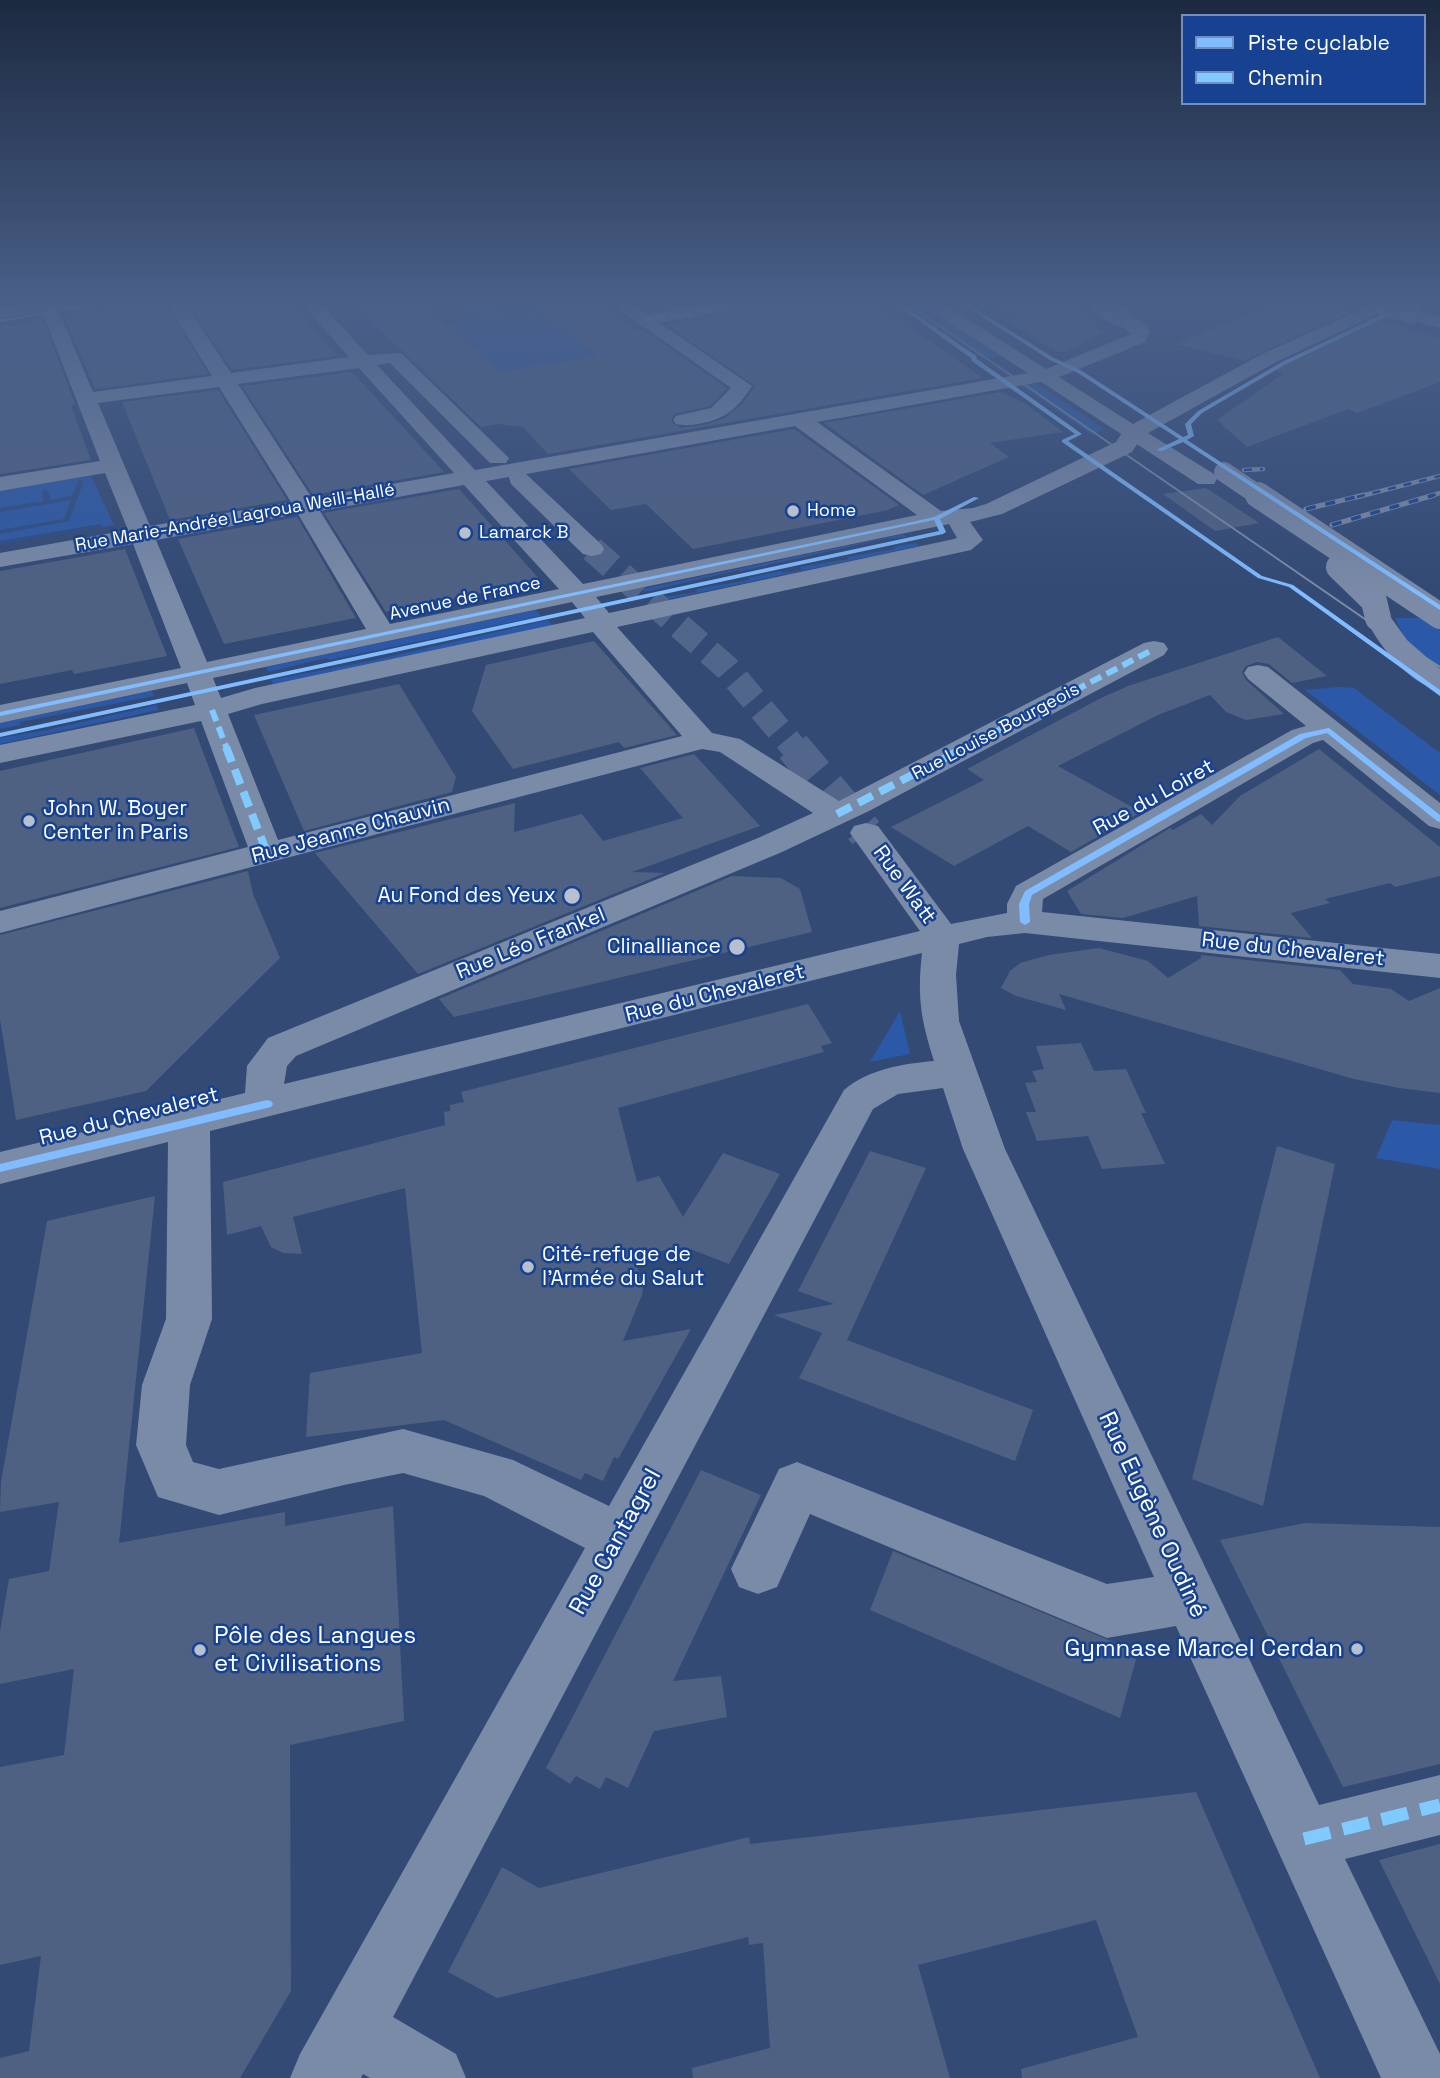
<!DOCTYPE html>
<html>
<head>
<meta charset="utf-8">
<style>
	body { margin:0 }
	#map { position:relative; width:1440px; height:2078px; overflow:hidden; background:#334a75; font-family:"Space Grotesk",sans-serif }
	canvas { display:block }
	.legend { position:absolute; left:1181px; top:14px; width:245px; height:91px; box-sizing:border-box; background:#174291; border:2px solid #748ebd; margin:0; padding:9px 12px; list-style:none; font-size:21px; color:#fff }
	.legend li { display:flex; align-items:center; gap:14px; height:35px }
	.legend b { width:35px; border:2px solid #748ebd }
</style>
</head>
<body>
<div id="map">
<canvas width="1440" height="2078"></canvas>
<ul class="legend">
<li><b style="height:9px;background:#80bcff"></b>Piste cyclable</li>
<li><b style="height:9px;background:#80caff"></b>Chemin</li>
</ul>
</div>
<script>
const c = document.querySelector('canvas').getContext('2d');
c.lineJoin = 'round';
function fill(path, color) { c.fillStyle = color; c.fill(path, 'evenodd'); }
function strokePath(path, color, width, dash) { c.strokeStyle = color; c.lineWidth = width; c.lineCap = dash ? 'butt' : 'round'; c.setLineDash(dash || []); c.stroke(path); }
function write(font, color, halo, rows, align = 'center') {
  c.font = font + ' "Space Grotesk",sans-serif'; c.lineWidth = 5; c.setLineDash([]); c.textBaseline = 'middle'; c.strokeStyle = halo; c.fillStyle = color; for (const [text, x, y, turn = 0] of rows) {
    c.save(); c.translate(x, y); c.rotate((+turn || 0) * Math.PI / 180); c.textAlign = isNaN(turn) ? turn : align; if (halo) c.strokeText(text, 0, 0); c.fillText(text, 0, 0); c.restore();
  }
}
fill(new Path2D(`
	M454 303H495L510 315 539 311 550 320 608 311 645 336 598 356 570 361 557 388 532 367 501 372 478 352 414 363 404 353 466 343 447 325 475 320Z
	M902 303H921L1004 356 983 359Z
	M1019 384H1037L1104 429 1092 435Z
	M91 476 114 525 0 544V490Z
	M903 534 907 537 884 539 741 571 739 570 645 592 642 589Z
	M915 543 919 546 655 602 652 599 697 592 696 589 749 580 748 578 781 571 783 573 801 570 800 567 849 559 847 557 895 549 893 547Z
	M536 610 541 616 329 660 327 658 268 672 266 667Z
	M1395 618H1432L1440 625V674L1408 646Z
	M548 620 553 626 274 686 271 680 375 660Z
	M1339 687 1354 688 1440 753V795L1305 690Z
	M152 691 154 696 20 722V725L0 729V723Z
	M157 705 158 710 0 744V738L47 730Z
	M900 1011 910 1054 870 1062Z
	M1392 1120 1440 1125V1169L1376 1158Z`), '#2b59a7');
fill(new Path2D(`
	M79 480 84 481 69 521 0 534V530L64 519 71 500 0 512V508L44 501 42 491 45 489 48 491 51 500 72 496Z
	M100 524 102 525V527L0 545V541Z`), '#2d4c85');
fill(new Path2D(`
	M139 303H165L208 374 95 389 64 316Z
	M188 303H250L254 309 291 304 338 356 232 370Z
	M353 303H422L501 372 598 356 528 303H598L635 330 642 329 727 388 710 406 674 414 671 422 681 428 708 424 725 418 743 403 755 386 667 325 757 307 780 303H874L983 378 548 454 523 427 498 424 481 427Z
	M991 303H1070L1106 332 1066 352 1055 351 1004 319 1015 318Z
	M1274 303H1326L1352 311 1243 361 1177 344Z
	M1374 318 1440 338V382L1357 413 1348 409 1247 447 1217 420 1284 373 1269 369Z
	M43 320 75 404 71 406 91 460 0 474V327Z
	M352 372 404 428 444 472 313 495 242 386Z
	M218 390 287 500 170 520 122 402Z
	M1001 392 1026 404 1063 432 990 443 1009 457 923 495 824 423Z
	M794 429 899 505 888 510 693 549 646 504 611 510 569 469Z
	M1206 488 1223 499 1259 523 1215 531 1163 494Z
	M459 489 541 581 386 612 324 513Z
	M297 517 356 618 224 644 178 539Z
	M125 549 167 656 74 674 72 670 0 684V571Z
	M1278 637 1327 676 1292 683 1269 664 1257 662 1246 666 1242 672 1246 680 1284 714 1246 720 1226 712 1210 695 1158 715 1058 766 1141 812 1071 852 1028 826 954 866 891 827 984 780 967 769 1101 698 1128 686Z
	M594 641 677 735 624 748 619 742 513 769 472 711 486 665Z
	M399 684 456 777 452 792 304 831 254 715Z
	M194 728 239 847 0 908V771Z
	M1319 749 1440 847V876L1395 887 1390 883 1325 899 1330 903 1291 913 1312 938 1199 926 1197 896 1123 918 1081 914 1067 891 1170 828 1173 830 1201 814 1212 825 1240 796Z
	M694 754 760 826 632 872 665 873 418 974 315 853 515 803 514 832 582 814 603 841 683 818 640 768Z
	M248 871 253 894 280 958 146 1091 16 1120 0 1019V935Z
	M732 876 781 878 800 889 812 932 454 1017 439 999Z
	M1099 948 1148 961 1168 978 1201 958V955L1340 970 1353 984 1391 989 1409 1001 1440 988V1093L1399 1088 1354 1079 1059 994 1066 1010 1016 996 1001 988 1010 971 1020 963 1049 955Z
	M808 1004 832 1043 821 1046 824 1052 618 1108 637 1182 659 1176 683 1217 723 1153 780 1174 729 1264 685 1247 634 1256 643 1287 642 1295 623 1341 691 1329 618 1459 614 1457 603 1481 585 1473 581 1480 444 1420 306 1437 310 1373 422 1353 405 1188 293 1217 302 1254 283 1253 271 1247 261 1226 227 1235 223 1182 445 1125 444 1112 450 1111V1105L464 1102 461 1092Z
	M1081 1043 1094 1071 1126 1069 1146 1113H1141L1165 1164 1102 1169 1088 1136 1037 1141 1026 1112H1036L1025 1083 1037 1082 1032 1071 1044 1069 1036 1046Z
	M1277 1146 1335 1164 1263 1506 1192 1479Z
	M870 1151 926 1168 847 1340 1033 1410 1015 1461 799 1378 822 1333 774 1315 834 1304 798 1291Z
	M155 1196 119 1543 285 1512V1526L393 1506 404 1721 290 1745 291 1991 240 2078H0V2058L29 2051 41 1956 0 1965V1767L64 1755 74 1669 0 1684V1631L9 1579 49 1571 59 1502 0 1512 1 1482 47 1221Z
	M701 1470 761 1495 673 1681 721 1676 727 1717 654 1731 628 1788 606 1777 600 1789 576 1776 570 1784 546 1768Z
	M1305 1523 1440 1527V1764L1343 1787 1220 1540Z
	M893 1551 1138 1652 1120 1718 870 1610Z
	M1196 1792 1320 2078H1022L1021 2069 1138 2037 1096 1920 918 1965 950 2078H693L692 2068 770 2048 763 1943 749 1945 748 1937 497 1998 448 1972 502 1867 539 1888 749 1837 750 1844Z
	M1440 1844V1984L1379 1860Z`), '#4e6183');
strokePath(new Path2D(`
	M592 549 727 668 795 749`), '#52658a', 26, [26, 13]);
strokePath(new Path2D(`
	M793 747 866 833`), '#52658a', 35, [35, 18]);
fill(new Path2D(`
	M39 303 56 305 93 392 212 376 167 303H185L231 373 349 357 301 303H320L368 355 401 353 509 458 506 463H490L390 363 377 365 475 470 1045 370 1052 372 1055 376 1052 380 817 422 941 511 973 508 986 504 1116 442 1126 427H1142L1145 432 1132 452 1002 514 970 522 983 540 971 550 617 627 712 733 740 739 839 801 1144 643 1154 641 1164 643 1168 649 1164 655 869 811 782 852 296 1056 287 1066 284 1084 920 931 850 833 854 826 866 823 878 826 951 924 1007 913V904L1016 886 1292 730 1306 726 1248 679 1244 673 1248 667 1258 665 1268 667 1440 803V829L1429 826 1323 740 1313 743 1043 899 1042 912 1440 954V978L1025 933 987 937 959 944 956 975 959 1021 1005 1149 1319 1805 1440 1775V1835L1345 1859 1440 2054V2078H1381L1176 1626 1107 1638 810 1514 777 1587 758 1594 739 1587 731 1569 779 1469 797 1462 1107 1584 1154 1577 963 1149 943 1088 898 1094 873 1109 393 2017 456 2054 466 2078H370L363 2074 361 2078H290L300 2054 585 1548 484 1496 403 1473 344 1485 219 1515 158 1497 136 1445 142 1385 166 1319 168 1142 0 1184V1152L245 1093 247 1066 268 1038 758 838 813 813 720 752 702 749 0 933V911L248 847 201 721 0 763V745L195 705 187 683 0 723V705L181 668 133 544 0 567V553L128 530 105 473 0 491V477L100 461ZM359 368 454 473 312 498 238 384ZM219 387 291 502 150 526 98 403ZM795 426 917 515 583 584 486 481 509 477 511 484 583 554 592 556 601 554 604 549 601 544 526 474ZM464 485 559 589 390 624 320 511ZM298 514 366 629 207 662 156 540ZM949 524 957 538 954 539 609 613 596 597ZM572 602 585 618 255 688 221 698 213 678ZM593 632 682 736 278 840 228 714 262 704ZM922 953C917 997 921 1020 934 1061 902 1064 869 1069 844 1090L609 1506 513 1460 403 1429 219 1469 193 1462 186 1445 190 1385 212 1319 210 1131Z
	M610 303H631L647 314 713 303H757L748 308 660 323 752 386C737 409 726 419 698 424 690 425 684 426 676 424L673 420 676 416 711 408 731 388Z
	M1085 303H1106L1119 314 1142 323 1145 327 1136 332 1107 322Z`), '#7a8ba8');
fill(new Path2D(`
	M26 303H69L60 308 0 318V308Z
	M920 303H942L1046 369 1131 334 1097 303H1117L1148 328 1150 332 1145 342 1059 377 1133 424 1262 354 1376 303H1400L1276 362 1148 433 1214 474 1217 479 1214 484H1198Z
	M1378 610 1387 612 1407 640 1440 669V691C1407 682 1380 647 1365 618L1369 612Z`), '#7a8aa7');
fill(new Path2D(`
	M1411 309 1440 317V328L1405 318 1402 314 1405 310Z`), '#7c8ba7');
strokePath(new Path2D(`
	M906 303 1375 626 1440 667`), '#7c8ba7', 2);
const railFar1 = new Path2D(`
	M1244 470 1263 469
	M1357 497 1440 476
	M1428 497 1440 493`);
const rail = new Path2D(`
	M1306 509 1364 495
	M1332 525 1434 495`);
strokePath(railFar1, '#7c8ba7', 4.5);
strokePath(rail, '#7c8ba7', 5);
strokePath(railFar1, '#174291', 2.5, [8]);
strokePath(rail, '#174291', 3.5, [10]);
strokePath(new Path2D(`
	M1224 472 1261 497`), '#7a8aa7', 20);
strokePath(new Path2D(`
	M1258 495 1440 616
	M1339 567 1374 601 1378 618`), '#7a8aa7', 26);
strokePath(new Path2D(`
	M1376 303 1411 314`), '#7c8ba7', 20);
strokePath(new Path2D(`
	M643 320 748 303`), '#80caff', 4.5, [9, 4.5]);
strokePath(new Path2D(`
	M212 710 227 749
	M963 749 1154 649`), '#80caff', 6, [12, 6]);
strokePath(new Path2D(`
	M226 747 267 853
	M837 814 966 747`), '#80caff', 8, [16, 8]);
strokePath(new Path2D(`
	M1304 1839 1440 1805`), '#80caff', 13, [27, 13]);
fill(new Path2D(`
	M93 303H105L0 322V320Z
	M894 303H900L976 356 977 359 1082 434 1068 441 1262 576 1293 585 1440 690V696L1289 587 1258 578 1062 442V440L1075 434 972 361 971 358Z
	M960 303H966L1054 358 1082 371 1183 437 1188 435 1185 424 1198 411 1282 362 1381 315 1377 308 1381 307 1386 317 1286 364 1202 413 1191 424 1194 436 1187 440 1440 605V610L1183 442 1162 451H1158V449L1179 439 1078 373 1050 360Z
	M974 497 979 498 940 519 946 532 943 534 0 737V733L939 531 934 520 0 716V712L903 524 934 517Z
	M1329 728 1440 815V822L1437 821 1327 733 1306 738 1032 895 1029 904 1030 922 1025 925 1020 922 1019 904 1025 891 1300 734Z
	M267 1100 271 1101 273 1104 271 1107 0 1172V1164Z`), '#80bcff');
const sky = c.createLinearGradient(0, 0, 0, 594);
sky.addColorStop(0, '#1c2940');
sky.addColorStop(0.51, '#4a6089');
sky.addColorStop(1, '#4a608900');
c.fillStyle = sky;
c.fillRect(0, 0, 1440, 594);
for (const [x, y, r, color] of [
	[793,511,7,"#b8c0cf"],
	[465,533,7,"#b8c0cf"],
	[29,821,7,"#b8c0cf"],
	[572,896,9,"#b8c0cf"],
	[737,947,9,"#b8c0cf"],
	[528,1267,7,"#b8c0cf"],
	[1357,1649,7,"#b8c0cf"],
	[200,1650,7,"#b8c0cf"]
]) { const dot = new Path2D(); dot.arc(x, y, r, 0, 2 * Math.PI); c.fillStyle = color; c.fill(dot); strokePath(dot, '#174291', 2.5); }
write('18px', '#fff', '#174291', [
	["Home",807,511],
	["Lamarck B",479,533]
], 'left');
write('18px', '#fff', '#174291', [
	["Rue Marie-Andrée Lagroua Weill-Hallé",235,518,-10],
	["Avenue de France",465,599,-12],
	["Rue Louise Bourgeois",996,732,-28]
]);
write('21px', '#fff', '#174291', [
	["Rue du Loiret",1154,798,-29],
	["Rue Jeanne Chauvin",351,831,-15],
	["Rue Watt",904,885,54],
	["Rue Léo Frankel",531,944,-22],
	["Rue du Chevaleret",1293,950,6],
	["Rue du Chevaleret",715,994,-14],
	["Rue du Chevaleret",129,1117,-14]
]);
write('21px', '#fff', '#174291', [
	["John W. Boyer",43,809],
	["Center in Paris",43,833],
	["Au Fond des Yeux",556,896,"right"],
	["Clinalliance",721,947,"right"],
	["Cité-refuge de",542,1255],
	["l'Armée du Salut",542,1279]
], 'left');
write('24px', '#fff', '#174291', [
	["Rue Eugène Oudiné",1152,1515,65],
	["Rue Cantagrel",616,1542,-61]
]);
write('24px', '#fff', '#174291', [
	["Pôle des Langues",214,1636],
	["et Civilisations",214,1664],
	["Gymnase Marcel Cerdan",1343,1649,"right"]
], 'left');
</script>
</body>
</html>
